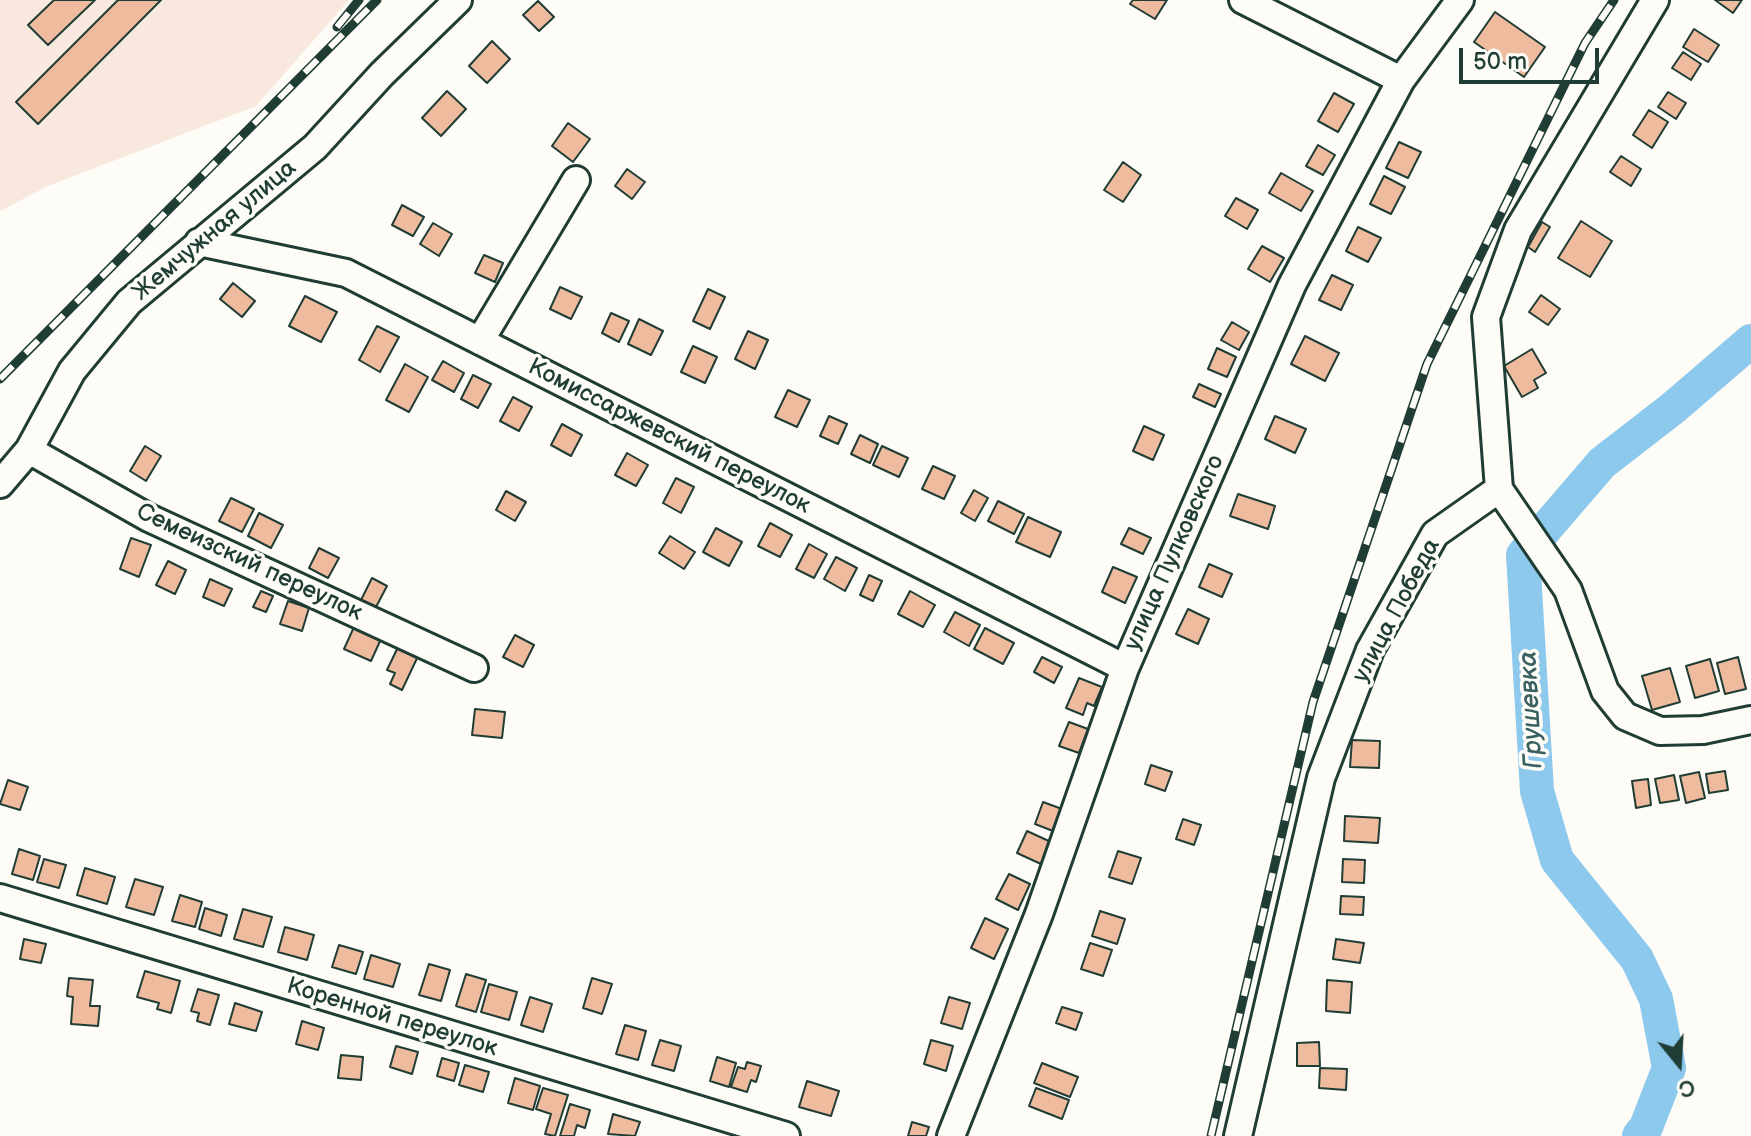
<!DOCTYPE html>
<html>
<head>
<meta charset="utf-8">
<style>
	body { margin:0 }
	#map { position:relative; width:1751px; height:1136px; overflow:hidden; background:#fdfcf7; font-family:"Balsamiq Sans",sans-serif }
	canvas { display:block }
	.north { position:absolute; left:1639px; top:1024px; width:80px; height:80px; -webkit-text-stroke:6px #fdfcf7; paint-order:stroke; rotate:162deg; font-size:22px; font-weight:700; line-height:32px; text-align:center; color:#1f3d34 }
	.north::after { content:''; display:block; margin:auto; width:28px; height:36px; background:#1f3d34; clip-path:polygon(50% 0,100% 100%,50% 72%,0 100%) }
	.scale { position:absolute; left:1459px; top:48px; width:140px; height:36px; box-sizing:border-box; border:4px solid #1f3d34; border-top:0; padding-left:10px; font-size:24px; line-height:28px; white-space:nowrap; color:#1f3d34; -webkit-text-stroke:6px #fdfcf7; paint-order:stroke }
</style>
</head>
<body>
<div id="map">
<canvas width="1751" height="1136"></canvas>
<div class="north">С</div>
<div class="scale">50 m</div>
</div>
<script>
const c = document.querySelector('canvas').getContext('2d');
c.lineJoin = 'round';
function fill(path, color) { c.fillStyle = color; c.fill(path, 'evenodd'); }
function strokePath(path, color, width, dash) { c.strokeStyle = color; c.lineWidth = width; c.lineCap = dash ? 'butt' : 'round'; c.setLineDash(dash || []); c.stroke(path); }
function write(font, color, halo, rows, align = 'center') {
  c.font = font + ' "Balsamiq Sans",sans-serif'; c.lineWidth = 7; c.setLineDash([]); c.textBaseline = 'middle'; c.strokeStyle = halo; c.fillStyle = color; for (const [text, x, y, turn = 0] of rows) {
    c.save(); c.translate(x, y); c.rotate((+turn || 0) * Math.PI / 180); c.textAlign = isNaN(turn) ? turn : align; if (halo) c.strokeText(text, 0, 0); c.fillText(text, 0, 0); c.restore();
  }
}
fill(new Path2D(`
	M0 0H349L256 106 48 186 0 211Z`), '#f8e8dd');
strokePath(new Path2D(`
	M1639 1136 1646 1127 1669 1068 1656 999 1637 959 1557 860 1537 791 1523 555 1602 463 1673 408 1751 341`), '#8dc8ed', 34);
const building = new Path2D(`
	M54 0H95L48 45 28 25Z
	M118 0H161L38 124 16 102Z
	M1133 0H1167L1155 19 1130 4Z
	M1715 0H1742L1733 13Z
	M538 1 554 17 539 31 523 15Z
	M1495 12 1545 47 1524 77 1474 42Z
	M1694 29 1719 45 1708 62 1683 47Z
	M492 41 510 59 487 83 469 66Z
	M1683 52 1701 64 1691 80 1672 68Z
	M447 91 466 109 441 136 422 118Z
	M1668 92 1686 103 1676 119 1658 107Z
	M1334 93 1354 104 1338 132 1318 121Z
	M1649 110 1668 122 1652 148 1633 135Z
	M568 123 590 139 573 162 552 146Z
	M1399 142 1421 152 1408 178 1386 168Z
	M1318 145 1335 155 1323 175 1306 166Z
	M1621 156 1641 169 1631 186 1610 172Z
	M1123 162 1141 175 1123 202 1104 190Z
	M627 169 645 182 632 199 615 186Z
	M1281 173 1313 191 1301 211 1269 193Z
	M1384 176 1405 187 1391 214 1370 204Z
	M1236 198 1258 210 1247 229 1225 216Z
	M402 205 424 217 413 236 392 225Z
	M1581 221 1612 241 1590 277 1558 258Z
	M1542 222 1550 227 1535 252 1528 247Z
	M433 223 452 234 439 256 420 244Z
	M1358 227 1381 238 1368 262 1346 251Z
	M1262 246 1284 258 1270 282 1248 269Z
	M484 255 503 263 495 282 475 273Z
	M1332 275 1353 285 1341 310 1319 300Z
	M233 283 255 301 242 317 220 299Z
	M560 287 582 297 571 319 550 309Z
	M708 289 725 297 710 329 693 321Z
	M1541 295 1560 309 1548 325 1529 312Z
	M305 296 337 312 321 342 289 326Z
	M611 313 629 321 619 342 602 333Z
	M639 319 663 331 651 355 628 344Z
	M1232 322 1249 332 1239 350 1221 340Z
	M377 326 399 337 380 372 359 360Z
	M748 331 768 340 755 369 735 359Z
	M1305 336 1339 353 1325 381 1291 364Z
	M693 346 717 357 705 383 681 372Z
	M1217 348 1236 357 1227 377 1208 369Z
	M1532 349 1546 373 1534 380 1538 388 1522 397 1504 366Z
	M443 361 464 373 454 392 432 380Z
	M405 364 428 377 409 412 386 400Z
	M473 375 491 384 478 408 461 399Z
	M1199 384 1221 394 1215 407 1193 397Z
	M788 390 810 400 797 427 775 417Z
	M513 397 532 407 519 431 500 421Z
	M829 416 847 424 838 444 820 436Z
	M1275 416 1306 429 1295 453 1265 439Z
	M562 424 582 435 571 456 551 445Z
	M1144 426 1164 435 1153 460 1133 451Z
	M860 435 878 444 870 463 851 454Z
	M145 446 161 456 146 481 130 471Z
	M882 446 908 458 899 477 873 465Z
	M627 453 648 465 636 486 615 475Z
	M933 466 955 476 944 499 922 489Z
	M676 478 694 487 681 513 663 503Z
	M974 490 988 498 975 521 961 513Z
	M506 491 526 502 515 521 496 510Z
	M1238 494 1275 506 1268 529 1230 516Z
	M231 498 254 509 242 532 219 521Z
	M998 501 1024 514 1014 534 988 521Z
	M259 513 283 525 271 548 248 536Z
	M1028 517 1061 532 1050 557 1016 542Z
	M770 523 792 535 780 557 758 546Z
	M716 528 742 542 729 566 703 552Z
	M1129 528 1151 538 1143 554 1121 544Z
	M670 536 695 552 684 569 659 553Z
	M131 538 151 545 139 577 120 569Z
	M809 544 827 554 814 578 796 569Z
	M319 548 339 558 328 578 309 568Z
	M836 557 857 568 845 591 824 579Z
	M168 561 186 570 175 594 156 585Z
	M1209 564 1232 574 1222 597 1199 587Z
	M1113 567 1137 577 1125 603 1102 592Z
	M869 575 882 581 873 601 860 595Z
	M372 578 387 586 376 607 361 600Z
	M210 579 232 589 224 606 203 597Z
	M261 591 273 596 266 612 253 607Z
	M910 591 935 605 923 627 898 614Z
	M288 601 309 608 302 631 280 624Z
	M1188 609 1209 619 1198 644 1176 634Z
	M955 612 980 625 969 646 944 632Z
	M354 627 381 639 371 661 344 649Z
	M985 628 1014 643 1003 664 974 649Z
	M515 635 534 645 523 667 503 657Z
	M399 645 419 654 402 690 390 684 395 673 387 670Z
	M1042 657 1062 667 1054 683 1034 672Z
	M1738 657 1746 689 1725 694 1717 663Z
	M1710 659 1719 691 1695 698 1686 666Z
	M1670 668 1680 702 1652 710 1642 676Z
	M1079 678 1102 687 1094 706 1087 703 1083 715 1066 708Z
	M475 709 505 712 502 738 472 735Z
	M1069 722 1088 729 1079 753 1059 746Z
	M1352 740 1380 741 1379 768 1350 767Z
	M1151 765 1172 772 1165 791 1145 784Z
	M1725 771 1728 790 1709 793 1706 774Z
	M1699 772 1705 798 1686 803 1680 776Z
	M1674 775 1679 800 1660 803 1655 779Z
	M1648 779 1651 805 1636 808 1632 781Z
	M8 780 28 787 20 810 0 804Z
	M1043 802 1062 809 1053 831 1035 824Z
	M1345 816 1380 818 1378 843 1344 841Z
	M1183 819 1201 825 1194 845 1176 839Z
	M1027 831 1051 842 1041 864 1017 853Z
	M19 849 40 856 33 880 12 874Z
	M1118 851 1141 858 1132 884 1109 877Z
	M44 859 66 865 59 888 37 882Z
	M1343 859 1365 860 1364 883 1342 882Z
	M85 868 115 877 107 904 77 895Z
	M1009 874 1030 884 1018 910 996 899Z
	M135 879 163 887 154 915 126 907Z
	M180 895 202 902 195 927 172 921Z
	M1341 896 1364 897 1363 915 1340 914Z
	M205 908 227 915 221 936 199 929Z
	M243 909 272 917 263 947 234 939Z
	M1100 911 1125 919 1117 944 1092 936Z
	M985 918 1008 929 994 959 971 948Z
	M285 927 314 935 307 960 278 952Z
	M24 939 46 944 41 963 20 959Z
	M1336 939 1364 943 1360 963 1333 959Z
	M1090 943 1112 950 1103 976 1081 969Z
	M339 945 363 952 356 974 332 967Z
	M371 955 400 964 393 987 364 979Z
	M429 964 450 970 441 1001 419 995Z
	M145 971 180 981 171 1013 157 1009 159 1003 137 997Z
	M466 974 486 980 476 1012 456 1006Z
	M69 978 93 980 90 1006H100L98 1026 71 1024 73 997 67 996Z
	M592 978 612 984 602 1014 583 1008Z
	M1327 980 1352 982 1350 1013 1326 1011Z
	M489 984 517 992 509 1020 481 1012Z
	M198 989 219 995 210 1025 197 1021 199 1013 191 1011Z
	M530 997 552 1004 543 1032 521 1025Z
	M949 997 970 1003 962 1029 941 1023Z
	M235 1003 262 1012 256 1031 229 1024Z
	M1062 1007 1082 1013 1076 1030 1056 1023Z
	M302 1021 324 1028 318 1050 296 1044Z
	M625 1025 646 1031 638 1060 616 1054Z
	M660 1040 681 1046 674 1071 652 1065Z
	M931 1040 953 1046 946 1071 924 1064Z
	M1319 1042 1320 1066H1297V1043Z
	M396 1046 418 1052 412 1074 390 1067Z
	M341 1055 363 1057 361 1080 338 1078Z
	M717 1057 736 1063 729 1087 710 1081Z
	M442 1058 459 1063 454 1081 437 1076Z
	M747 1062 761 1066 756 1082 751 1080 747 1092 731 1087 738 1067 745 1069Z
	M1042 1063 1078 1077 1070 1097 1034 1083Z
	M465 1065 489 1072 483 1092 459 1085Z
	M1320 1068 1347 1069 1346 1090 1319 1088Z
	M515 1078 540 1086 533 1110 508 1103Z
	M807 1081 839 1091 831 1116 799 1107Z
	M543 1088 568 1095 555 1136 545 1134 551 1114 536 1109Z
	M1036 1088 1069 1100 1062 1119 1029 1106Z
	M570 1104 590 1110 585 1128 577 1125 574 1136H560Z
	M613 1114 640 1122 635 1136 608 1134Z
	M912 1122 929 1127 926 1136H908Z`);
fill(building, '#eebb9f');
strokePath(building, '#1f3d34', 2);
const minor = new Path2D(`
	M1243 0 1401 80
	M199 242 346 273 1125 668
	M480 341 576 180
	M29 450 149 518 474 668
	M0 484 29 450 72 371 129 302 315 147 382 74 458 0
	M1499 489 1568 590 1605 691 1625 716 1660 731 1703 730 1751 720
	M0 898 786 1136
	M951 1136 1039 914 1125 668 1292 285 1401 80 1460 0
	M1238 1136 1321 778 1370 650 1435 534 1499 489 1486 317 1518 230 1655 0`);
strokePath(minor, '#1f3d34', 32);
strokePath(minor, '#fdfcf7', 26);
const rail = new Path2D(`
	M337 27 359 0
	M0 379 377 0
	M1211 1136 1313 702 1427 364 1585 43 1614 0`);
strokePath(rail, '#1f3d34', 9);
strokePath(rail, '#fdfcf7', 6, [18]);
write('24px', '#1f3d34', '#fdfcf7', [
	["Жемчужная улица",215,231,-40],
	["Комиссаржевский переулок",669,437,27],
	["улица Пулковского",1175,553,-66],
	["Семеизский переулок",249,563,25],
	["улица Победа",1397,611,-62],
	["Коренной переулок",392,1018,17]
]);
write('italic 26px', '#3a6062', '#fdfcf7', [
	["Грушевка",1532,710,-93]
]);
</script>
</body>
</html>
